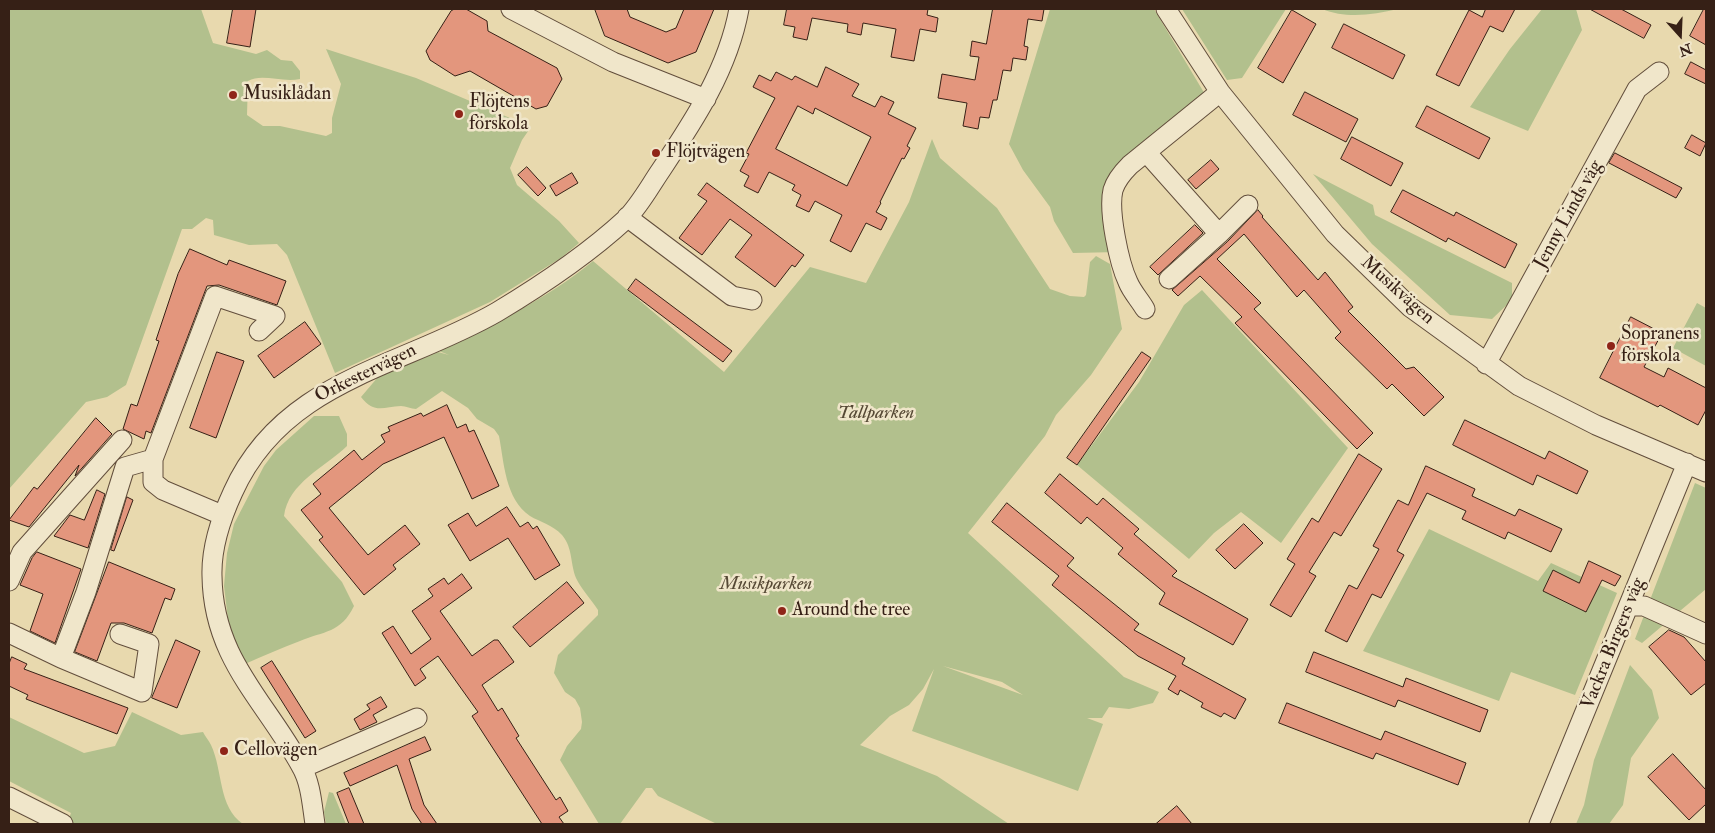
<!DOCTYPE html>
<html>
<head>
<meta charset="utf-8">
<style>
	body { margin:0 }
	#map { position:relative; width:1715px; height:833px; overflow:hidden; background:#e8d9ae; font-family:"IM FELL Double Pica",serif }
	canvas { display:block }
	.frame { position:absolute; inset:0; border:10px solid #362016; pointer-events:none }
	.north { position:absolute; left:1655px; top:10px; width:50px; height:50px; -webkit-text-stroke:4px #f0e6ca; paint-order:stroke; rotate:160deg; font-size:14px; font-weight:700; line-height:20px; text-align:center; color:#362016 }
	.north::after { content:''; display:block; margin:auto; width:18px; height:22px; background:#362016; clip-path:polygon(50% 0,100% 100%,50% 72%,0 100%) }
</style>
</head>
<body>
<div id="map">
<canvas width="1715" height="833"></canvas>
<div class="frame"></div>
<div class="north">N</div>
</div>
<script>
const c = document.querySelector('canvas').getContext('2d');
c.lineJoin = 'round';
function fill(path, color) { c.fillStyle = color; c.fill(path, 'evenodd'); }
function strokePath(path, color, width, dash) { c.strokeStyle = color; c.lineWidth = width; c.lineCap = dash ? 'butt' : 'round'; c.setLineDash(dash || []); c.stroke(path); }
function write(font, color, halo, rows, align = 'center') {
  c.font = font + ' "IM FELL Double Pica",serif'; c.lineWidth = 5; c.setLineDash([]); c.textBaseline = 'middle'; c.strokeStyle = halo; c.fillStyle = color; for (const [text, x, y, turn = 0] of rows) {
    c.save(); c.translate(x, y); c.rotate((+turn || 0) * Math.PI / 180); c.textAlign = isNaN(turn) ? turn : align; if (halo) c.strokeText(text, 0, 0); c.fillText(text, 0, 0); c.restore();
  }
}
fill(new Path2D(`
	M9 9H201L213 43 256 54 267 50 281 60 292 61 300 71V79C282 83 262 73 248 81L247 115 263 126H280L326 136 332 133V118L341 84 326 49 416 78 531 127 522 140 510 168 517 185 559 221 579 243 561 258 490 302 335 373 287 255 277 244 249 245 214 235 213 220 206 218 192 229H182L126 385 107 397 86 402 9 489Z
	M1050 9H1154L1209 101 1120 175 1119 252 1073 253 1054 221 1050 207 1023 170 1009 144Z
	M1182 9H1286L1242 78 1227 80Z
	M1322 9H1398C1373 15 1346 19 1322 9Z
	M1542 9H1576L1582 30 1528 131 1470 107 1510 49Z
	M932 139 940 158 997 208 1050 289 1070 296 1084 297 1086 295 1090 262 1096 256 1110 264 1122 329 1091 375 1056 415 1045 436 968 533 1124 677 1159 692 1153 703 1129 709 1109 707 1102 718H1087L1103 724 1078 791 912 731 934 669 923 689 909 705 890 716 860 745 937 776 1009 824H717L658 796 652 788H646L620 824H599L560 760 567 746 581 729 582 722 580 708 575 699 565 692 554 673 558 655 598 615V610C591 599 581 589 576 578 570 563 573 548 562 535 553 525 540 522 530 516 505 499 504 462 499 436L494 429 477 419 468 408 442 391 416 409C411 409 406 406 401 406 383 407 374 414 361 397L378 377 438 352 449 355 439 351C492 325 547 299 593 261L724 372 810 267 866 283 909 202ZM943 666 1002 682 1023 695Z
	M1313 174 1373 205 1375 215 1512 283V300L1492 319 1450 315 1372 244Z
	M1202 290 1348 448 1281 543 1241 512 1214 533 1189 559 1077 465 1139 382 1184 305Z
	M1697 303 1706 308V366L1673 348Z
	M314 416H339L347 434V446C325 467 288 483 284 516L342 582 354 606C341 633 324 631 300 641 281 648 263 656 245 664L230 636 224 586 227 553 234 524 264 466 276 450Z
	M1695 483 1706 488V589L1642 643 1635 639Z
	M1429 529 1538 581 1551 563 1617 593 1575 695 1511 672 1499 701 1363 651Z
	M1630 665 1652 690 1659 718 1631 758 1623 805 1609 824H1576L1584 805 1594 760Z
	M132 712 181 735 203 732C205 736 209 741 211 745 223 770 218 807 243 824H67L71 813 9 781V717L84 753 115 746Z
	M329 792 333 793 346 824H326L324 812Z`), '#b2c08d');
const building = new Path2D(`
	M233 9H256L250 47 227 43Z
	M455 9H466L487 21 488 31 557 68 562 79 547 106 536 109 470 71 455 76 430 60 426 51 451 11Z
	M595 9H627L630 17 666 32 676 28 684 9H714L696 52 668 63 605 36Z
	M787 9H928L927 15 938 18 936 32 920 29 914 61 891 57 896 29 863 23 861 35 847 32 848 24 812 18 807 40 793 37 795 27 784 25Z
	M993 9H1044L1042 21 1028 19 1024 46 1028 47 1026 60 1013 58 1011 71 1003 70 997 100H993L989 118 980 117 978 129 963 126 967 103 938 98 942 74 975 80 979 57 970 56 972 41 986 44Z
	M1486 9H1515L1503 32 1490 26 1459 86 1436 75 1469 10 1482 17Z
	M1590 9H1621L1651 25 1644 38Z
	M1704 9H1706V45L1690 36Z
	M1292 10 1316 24 1283 83 1258 68Z
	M1344 24 1405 55 1393 79 1332 48Z
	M1691 62 1706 70V84L1685 74Z
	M826 67 859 84 852 96 875 107 881 96 894 102 888 114 916 128 907 146 910 148 904 159 902 158 880 202 881 203 876 212 887 218 881 230 866 223 851 252 830 241 842 215 815 201 809 212 796 206 801 195 792 190 795 185 769 172 758 193 744 186 749 176 740 171 749 154 746 153 775 98 753 87 759 75 771 81 776 72 792 80 795 76 817 87ZM798 106 813 114 815 108 871 137 847 186 776 149Z
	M1305 92 1358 119 1346 142 1293 115Z
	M1427 106 1490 138 1479 159 1416 127Z
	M1692 135 1706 143 1700 156 1685 148Z
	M1352 137 1403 163 1391 186 1341 159Z
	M1615 153 1682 188 1676 198 1609 163Z
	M1211 160 1219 169 1196 189 1188 180Z
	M527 167 546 188 538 196 518 175Z
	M572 173 578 183 556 196 550 186Z
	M707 183 804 255 795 267 792 265 775 287 735 257 752 235 730 219 702 255 679 238 707 201 698 195Z
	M1403 190 1454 216 1456 212 1517 244 1505 268 1448 238 1446 242 1391 212Z
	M1258 210 1263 216 1262 217 1318 280 1325 272 1353 307 1348 311 1406 369 1414 367 1444 397 1424 416 1392 384 1387 389 1335 338 1341 332 1304 290 1297 297 1244 234 1217 259 1261 303 1254 309 1373 433 1357 449 1235 323 1242 317 1200 276 1178 296 1172 290 1227 242Z
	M1195 225 1203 233 1158 275 1150 267Z
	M190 249 227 265 229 260 286 281 277 305 219 285 207 286 151 433 146 431 144 439 123 429 131 404 137 406 159 341 156 340 178 274Z
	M636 279 732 351 723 362 628 290Z
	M1631 317 1662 333 1644 367 1664 377 1668 368 1706 388V410L1698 425 1660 405 1658 407 1600 378Z
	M305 322 321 344 274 378 258 356Z
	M217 352 244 361 216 438 190 428Z
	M1142 352 1151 358 1077 465 1067 458Z
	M447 405 457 428 466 424 469 432 474 430 499 486 472 499 444 437 383 464 329 508 368 555 405 525 420 544 393 565 396 569 364 595 319 540 323 537 301 510 321 494 313 484 354 450 362 460 385 442 381 435 390 431 388 427 421 413 423 416Z
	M96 418 112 434 75 476 79 465 29 527 9 520 34 487 37 489Z
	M1465 420 1545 459 1549 451 1588 471 1577 494 1537 475 1533 485 1453 445Z
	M1359 454 1382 469 1341 536 1334 532 1309 572 1316 576 1291 617 1270 605 1295 564 1287 559 1312 518 1318 522Z
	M1426 466 1475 489 1472 496 1515 516 1519 509 1562 529 1551 552 1508 532 1505 539 1462 519 1466 511 1427 493 1397 551 1404 555 1381 598 1372 594 1347 642 1325 631 1349 585 1357 589 1379 549 1373 546 1398 500 1408 505Z
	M1060 474 1097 505 1103 498 1139 529 1134 534 1177 571 1172 576 1248 619 1233 645 1159 604 1165 593 1118 554 1123 548 1087 517 1081 524 1045 493Z
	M97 490 105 494 88 548 54 536 70 515 84 520Z
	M127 497 133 500 114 551 111 550Z
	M1007 503 1074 558 1067 566 1139 624 1134 630 1185 658 1182 664 1246 699 1235 719 1224 713 1221 717 1201 707 1203 703 1180 690 1178 695 1168 689 1176 676 1138 656 1052 585 1059 576 992 522Z
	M507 507 520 527 528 522 533 529 537 526 560 565 535 580 508 538 470 561 448 525 468 513 476 526Z
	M1244 524 1263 543 1235 569 1216 550Z
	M37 552 81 569 55 643 30 631 43 594 20 585 32 558Z
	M1589 561 1621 576 1615 586 1602 580 1586 612 1543 591 1553 570 1579 583Z
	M109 562 175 589 171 600 165 598 152 633 124 623H111L97 661 75 652Z
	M462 574 472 588 440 611 472 656 494 640H498L514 662 482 685 498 711 502 708 519 736 516 738 556 800 560 797 568 811 559 817 564 824H542L472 716 478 712 438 656 420 669 426 678 415 686 382 633 393 626 411 654 431 639 412 611 433 596 428 589 444 578 448 584Z
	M567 582 584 603 530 647 513 627Z
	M1669 630 1684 637 1706 662V683L1691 695 1649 647Z
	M176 640 200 651 177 708 152 698Z
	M1314 652 1403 687 1406 678 1488 710 1480 732 1398 700 1395 707 1306 672Z
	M12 657 27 664 24 669 128 708 117 734 26 699 28 695 9 686V664Z
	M272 661 316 731 305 738 261 668Z
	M381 697 387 707 373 715 377 722 360 730 354 719 370 709 367 705Z
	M1287 703 1381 740 1385 731 1466 763 1458 785 1376 753 1373 759 1279 723Z
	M425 737 431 750 409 759 424 805 437 824H422L412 809 397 765 350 786 344 773Z
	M1673 754 1706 790V804L1689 820 1648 777Z
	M349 788 364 824H349L337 793Z
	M1177 806 1192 824H1156Z`);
fill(building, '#e3967d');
strokePath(building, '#362016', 1);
const minor = new Path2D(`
	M511 9 613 62 706 99
	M1166 9 1220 92 1335 234 1410 307 1519 386 1596 425 1706 472
	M1146 152 1219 234 1248 205
	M627 217 732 296 752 300
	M1169 279 1219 234
	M1145 309C1140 300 1132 292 1128 282 1119 263 1108 211 1113 190 1116 180 1123 172 1130 165L1220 92
	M1486 364 1637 89 1659 72
	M222 515 163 490 153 482V459L215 296 275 316 259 331
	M9 581 22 552 122 440
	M1629 606H1644L1706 634
	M9 633 61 658
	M120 634 149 644 142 692 61 658 86 592 125 467 153 459
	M302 768 417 718
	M9 797 63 824
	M315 824C312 805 311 783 301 766 265 700 213 659 212 576 211 546 221 518 233 492 283 380 402 367 497 312 542 285 587 255 626 219 640 205 650 186 661 170 695 119 728 69 739 9
	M1539 824 1687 463`);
strokePath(minor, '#624e3c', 21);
strokePath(minor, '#f0e6ca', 19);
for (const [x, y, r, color] of [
	[233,95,5,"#8f2418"],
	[459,114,5,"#8f2418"],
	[656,153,5,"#8f2418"],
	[1611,346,5,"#8f2418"],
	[782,611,5,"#8f2418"],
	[224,751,5,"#8f2418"]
]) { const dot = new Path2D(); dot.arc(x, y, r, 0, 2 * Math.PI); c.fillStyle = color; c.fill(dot); strokePath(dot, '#f0e6ca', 2); }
write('19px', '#362016', '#f0e6ca', [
	["Musiklådan",243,95],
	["Flöjtens",469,103],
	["förskola",469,125],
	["Flöjtvägen",666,153],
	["Sopranens",1621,335],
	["förskola",1621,357],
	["Around the tree",792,611],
	["Cellovägen",234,751]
], 'left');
write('19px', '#362016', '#f0e6ca', [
	["Jenny Linds väg",1569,215,-61],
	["Musikvägen",1397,291,42],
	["Orkestervägen",366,374,-26],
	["Vackra Birgers väg",1614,644,-68]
]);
write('italic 19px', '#554834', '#f0e6ca', [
	["Tallparken",876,414],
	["Musikparken",766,585]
]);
</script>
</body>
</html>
